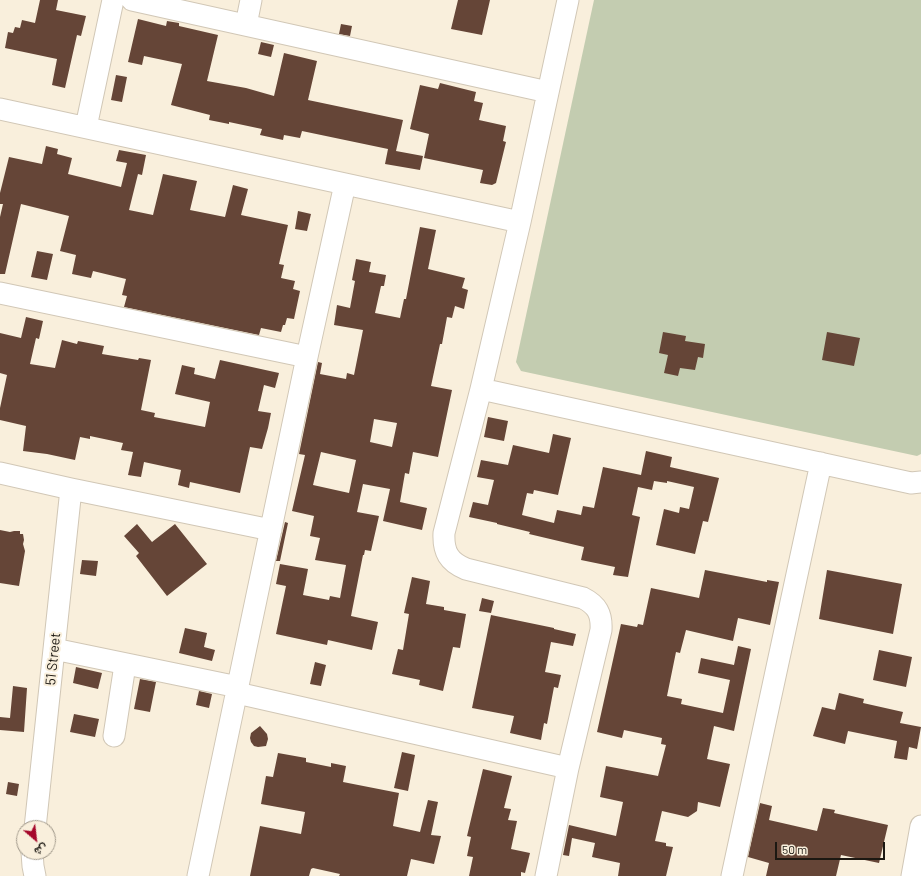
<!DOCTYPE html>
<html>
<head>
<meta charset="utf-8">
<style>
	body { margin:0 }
	#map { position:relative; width:921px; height:876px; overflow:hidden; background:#f9efdc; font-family:Barlow,Vazirmatn,sans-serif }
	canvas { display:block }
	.north { position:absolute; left:16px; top:820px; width:40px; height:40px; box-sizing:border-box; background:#f9efdc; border:1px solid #a1998b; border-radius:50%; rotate:152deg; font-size:11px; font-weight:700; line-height:16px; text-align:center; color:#1c1812 }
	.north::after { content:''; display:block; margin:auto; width:14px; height:18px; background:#a5082b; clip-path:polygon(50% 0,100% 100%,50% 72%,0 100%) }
	.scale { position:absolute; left:775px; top:842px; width:110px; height:18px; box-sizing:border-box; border:2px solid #1c1812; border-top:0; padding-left:5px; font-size:12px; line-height:14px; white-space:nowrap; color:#1c1812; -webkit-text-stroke:3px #f9efdc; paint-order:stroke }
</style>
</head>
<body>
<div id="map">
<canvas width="921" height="876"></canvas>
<div class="north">ش</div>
<div class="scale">50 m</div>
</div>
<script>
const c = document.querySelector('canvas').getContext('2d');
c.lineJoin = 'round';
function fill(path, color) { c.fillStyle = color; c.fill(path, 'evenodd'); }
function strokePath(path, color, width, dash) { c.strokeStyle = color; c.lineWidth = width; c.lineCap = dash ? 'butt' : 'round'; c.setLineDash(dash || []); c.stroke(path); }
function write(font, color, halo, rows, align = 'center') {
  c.font = font + ' Barlow,sans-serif'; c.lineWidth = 4; c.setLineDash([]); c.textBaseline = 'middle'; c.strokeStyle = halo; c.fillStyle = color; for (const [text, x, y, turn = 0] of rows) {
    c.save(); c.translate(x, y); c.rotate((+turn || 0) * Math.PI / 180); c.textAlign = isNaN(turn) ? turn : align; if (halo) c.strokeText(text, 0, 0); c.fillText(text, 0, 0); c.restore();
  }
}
fill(new Path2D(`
	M594 0H921V454L917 456 521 371 516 362Z`), '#c3ccb0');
fill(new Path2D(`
	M40 0H58L56 10 86 16 81 36 77 35 65 88 52 85 57 59 5 48 8 32 13 33 15 27 20 28 22 20 35 23Z
	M458 0H490L482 35 451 29Z
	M138 19 166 26 167 21 179 23V26L218 35 207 81 246 88 274 96 284 53 317 61 308 100 403 120 396 151 423 156 420 170 385 164 388 149 302 131 300 138 284 135 283 140 260 135 262 129 229 122V124L209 120 210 115 171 105 182 64 144 56 142 65 128 62Z
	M341 24 352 26 350 36 339 34Z
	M261 42 274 45 271 57 258 54Z
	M116 75 127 77 122 102 111 100Z
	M440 83 476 92 474 101 483 103 479 120 506 126 503 141 506 142 496 183 492 185 480 183 483 170 424 158 429 134 410 129 420 85 438 89Z
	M46 146 58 149 57 154 72 158 68 174 121 187 127 163 116 161 119 150 146 155 142 175 138 174 129 210 153 215 163 174 197 181 190 210 225 217 233 185 248 189 241 215 288 225 279 264 284 265 281 278 295 281 293 289 300 291 294 319 287 318 285 325H283L281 332 261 328 259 335 124 307 127 296 122 295 126 279 93 271 91 278 72 274 76 255 60 251 69 216 21 204 5 274H0V217L3 204H0V193L9 157 42 164Z
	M298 211 311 214 307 231 295 229Z
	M420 227 436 230 428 269 465 278 462 288 468 290 464 309 455 306 452 318 447 317 442 344H440L431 386 452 390 438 457 413 452 409 474 405 473 400 502 427 508 422 530 383 521 390 489 363 484 357 512 379 516 371 551 365 550 364 555H363L351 616 378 622 372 650 328 640 327 645 276 634 286 586 276 584 280 564 308 569 303 595 329 600 330 596 340 598 346 565 315 560 320 538 310 536 314 516 292 511 305 455 299 454 318 362 322 363 320 374 346 379 347 373 354 375 363 330 334 325 337 305 350 308 355 281 352 280 356 259 371 262 369 272 386 275 384 286H381L375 313 400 318 404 299H406ZM374 419 397 423 392 447 370 442ZM321 452 356 460 349 493 313 485Z
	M37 251 53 254 47 280 31 277Z
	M26 317 43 321 39 339 36 338 30 364 55 368 62 340 77 344 78 341 104 346 102 354 138 360 139 358 151 360 141 410 155 413 154 417 205 427 210 402 175 394 182 365 195 368 194 374 215 379 220 360 279 373 275 388 264 385 258 411 271 413 268 428 262 449 250 447 240 493 190 482 189 488 178 485 181 470 144 462 141 477 128 475 133 452 121 450 123 443 90 436V439L80 437 75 460 47 454 23 451 26 426 0 420V408L7 375 0 373V333L21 338Z
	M663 332 686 336 685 341 705 344 703 358 698 357 695 370 680 368 678 376 664 373 668 355 659 353Z
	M827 332 860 338 854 366 822 360Z
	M488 417 508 421 504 441 484 437Z
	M553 434 571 438 558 495 534 490 533 494 527 493 522 515 554 523 557 510 581 515 583 506 594 508 603 467 641 475 646 451 672 457 670 467 719 478 708 522 703 521 695 554 656 545 664 509 679 513 680 507 689 509 694 487 667 481V483L654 481 652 490 638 487 632 515 640 517 628 577 613 575 615 567 581 560 584 547 529 534 530 532 497 524V523L469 517 473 502 488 505 494 480 477 477 481 460 508 465 513 445 549 453Z
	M285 522 288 523 280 561H276Z
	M137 524 152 542 175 524 207 564 167 596 136 556 139 553 124 536Z
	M0 530 10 532 14 531H20V534H23L24 540 23 544 25 551 19 586 0 583Z
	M82 560 98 561 96 576 80 574Z
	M705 570 767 582V580L779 582 770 625 738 618 733 641 686 630 680 653 676 652 667 696 682 699 681 704 723 713 730 680 698 673 701 658 734 665 738 646 751 649 734 731 714 726 707 759 730 764 720 807 698 802 697 811 688 817 662 811 655 841 666 843V846L673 847 666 876H618L620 863 592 857 595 843 572 838 569 856 563 855 569 825 616 836 623 802 600 797 606 766 658 776 666 745 661 744 662 738 624 730 622 738 597 732 621 624 637 627 638 624 643 625 651 588 699 598Z
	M827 570 902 584 893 634 819 619Z
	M412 577 430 581 426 604 444 607V610L466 614 460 648 453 647 443 691 419 685 420 680 392 674 398 649 403 650 409 614 404 613Z
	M482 598 494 601 491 613 479 611Z
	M491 615 554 628V629L576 634 573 646 551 642 545 672 561 675 558 688 554 687 547 724 544 723 541 740 510 733 514 716 472 708Z
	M185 628 207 633 204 647 215 650 212 661 179 653Z
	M879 650 912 657 906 687 873 680Z
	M315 662 326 665 321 686 310 684Z
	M76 667 102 673 98 689 73 683Z
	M140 679 156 682 150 712 134 709Z
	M13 686 27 688 24 732 0 730V717L10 718Z
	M199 691 212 694 209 708 196 705Z
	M839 693 864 699 863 703 903 712 900 723 921 727 917 749 909 747 907 760 894 758 897 741 848 731 845 744 813 736 822 707 835 710Z
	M74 714 99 719 95 737 70 732Z
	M260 726 267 734 268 739 266 746 258 747 254 746 251 742 250 738 251 733Z
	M402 752 415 755 408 791 394 788Z
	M278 753 306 758V762L331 767V763L346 766 343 782 399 793 393 826 420 832 428 800 438 802 431 835 441 836 434 864 411 859 407 876H339L340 874 313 868 311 869 309 876H250L260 826 301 834 305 812 261 804 266 776 273 777Z
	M483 769 512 776 504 808 511 809 508 820 517 821 511 849 530 853 525 873 521 872V876H469L473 857 467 856 471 837 467 836Z
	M8 782 19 784 17 796 6 794Z
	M760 803 772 806 769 820 817 831 823 808 835 810 834 813 888 825 879 863 841 855 836 876H766L769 863 748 857Z`), '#654537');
const minor = new Path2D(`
	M132 0 548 92
	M246 25 251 0
	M0 109 520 222
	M86 127 113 0
	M0 293 307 357
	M481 389 911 483 921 482
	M0 473 71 489 271 530
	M54 649 238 687
	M237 693 568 768
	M114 736 125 665
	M35 828 71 489
	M32 852 33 866 35 876
	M198 876 307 357 345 184
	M546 876 568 768 601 630C602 614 597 605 583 598L466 569C449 562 443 552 444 533L481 389 520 222 568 0
	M732 876 821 463
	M912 876 921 826`);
strokePath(minor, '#d1c7b6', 23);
strokePath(minor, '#fff', 21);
write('14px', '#1c1812', '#f9efdc', [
	["51 Street",53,659,-84]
]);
</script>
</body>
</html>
